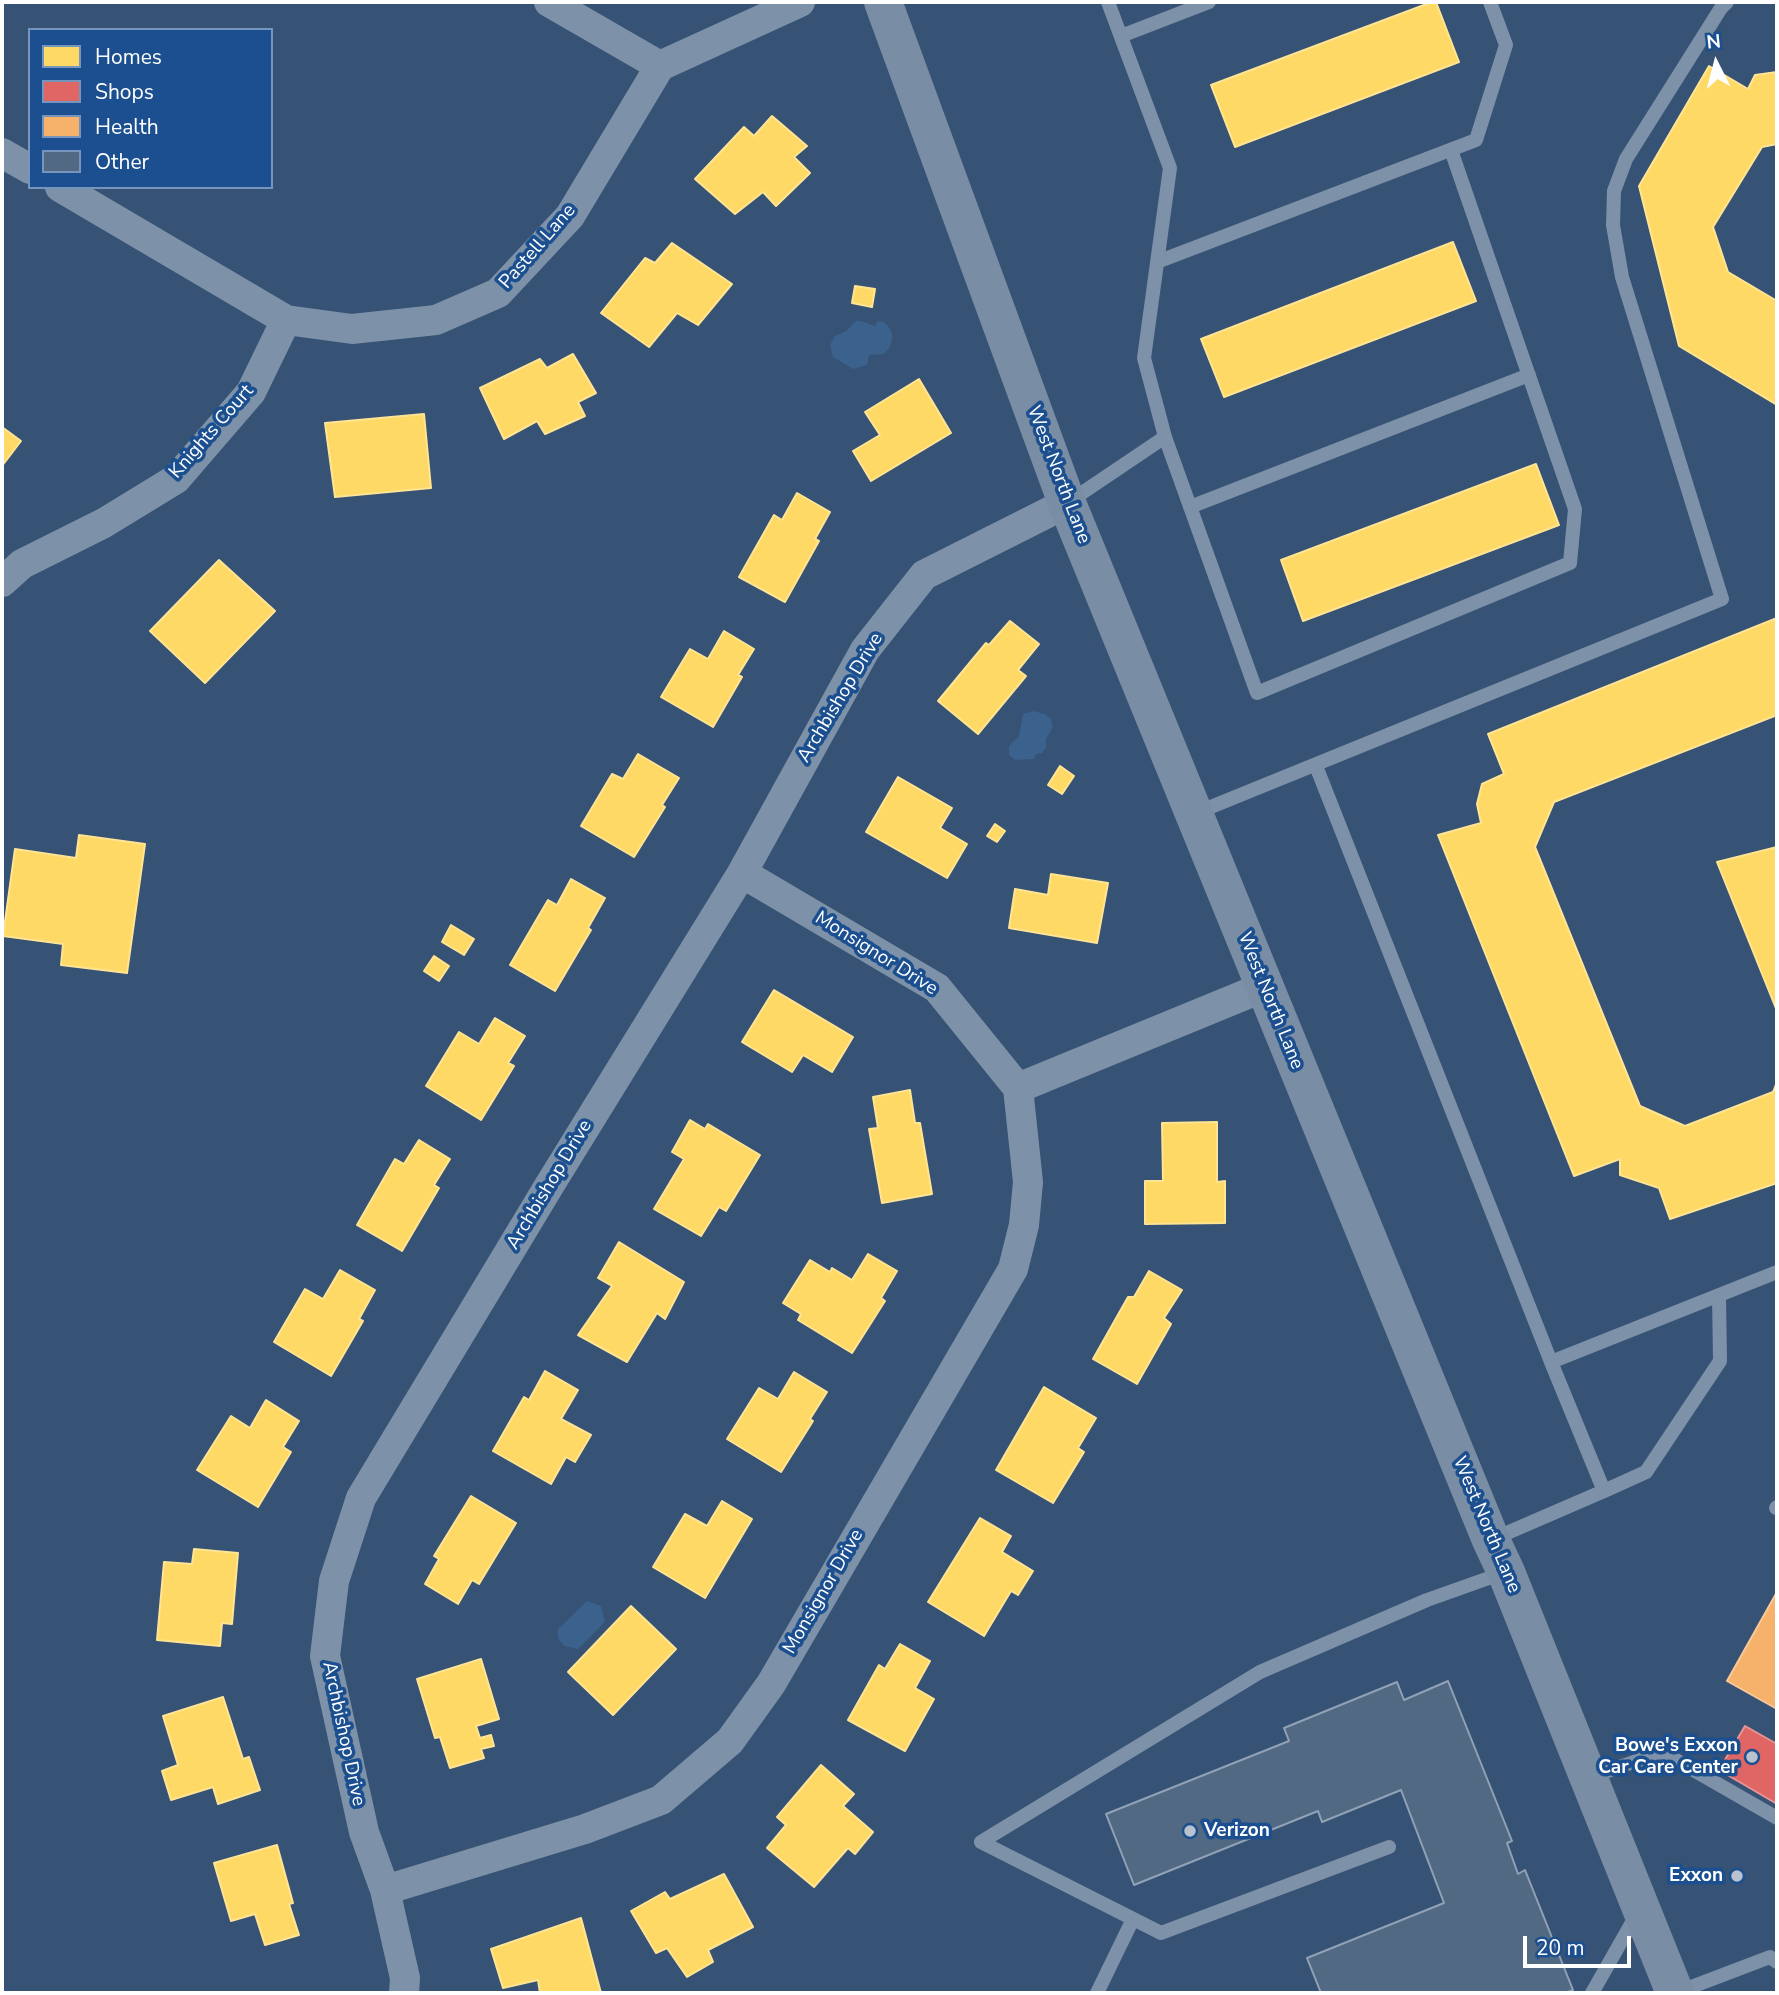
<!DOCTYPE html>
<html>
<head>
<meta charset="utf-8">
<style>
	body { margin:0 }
	#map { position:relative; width:1779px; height:1995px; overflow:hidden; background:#365274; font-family:"Nunito Sans",sans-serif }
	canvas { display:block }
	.frame { position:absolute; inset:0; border:4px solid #fff; pointer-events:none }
	.legend { position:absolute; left:28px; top:28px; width:245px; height:161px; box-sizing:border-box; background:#1b4f8f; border:2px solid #7695bc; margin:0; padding:9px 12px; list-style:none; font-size:21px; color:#fff }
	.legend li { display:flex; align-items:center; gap:14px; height:35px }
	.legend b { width:35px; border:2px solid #7695bc }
	.north { position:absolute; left:1681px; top:28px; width:70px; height:70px; -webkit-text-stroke:5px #1b4f8f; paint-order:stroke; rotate:354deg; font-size:19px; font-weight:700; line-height:28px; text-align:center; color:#fff }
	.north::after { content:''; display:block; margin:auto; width:24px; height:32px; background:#fff; clip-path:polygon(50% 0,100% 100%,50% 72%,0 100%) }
	.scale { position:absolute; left:1523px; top:1936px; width:108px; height:32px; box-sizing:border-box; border:4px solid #fff; border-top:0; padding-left:9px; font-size:21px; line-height:24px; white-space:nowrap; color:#fff; -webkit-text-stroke:5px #1b4f8f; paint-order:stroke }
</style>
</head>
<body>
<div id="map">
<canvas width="1779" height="1995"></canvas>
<div class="frame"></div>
<ul class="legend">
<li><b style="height:19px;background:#ffd966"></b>Homes</li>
<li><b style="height:19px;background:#e06666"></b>Shops</li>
<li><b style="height:19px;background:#f6b26b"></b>Health</li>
<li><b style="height:19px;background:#526984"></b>Other</li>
</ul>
<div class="north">N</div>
<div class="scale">20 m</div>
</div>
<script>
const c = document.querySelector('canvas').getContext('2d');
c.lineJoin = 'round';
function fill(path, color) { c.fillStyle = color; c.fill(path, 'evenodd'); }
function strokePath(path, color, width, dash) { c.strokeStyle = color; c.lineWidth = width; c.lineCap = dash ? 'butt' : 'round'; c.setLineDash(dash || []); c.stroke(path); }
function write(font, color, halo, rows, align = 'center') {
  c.font = font + ' "Nunito Sans",sans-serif'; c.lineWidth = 7; c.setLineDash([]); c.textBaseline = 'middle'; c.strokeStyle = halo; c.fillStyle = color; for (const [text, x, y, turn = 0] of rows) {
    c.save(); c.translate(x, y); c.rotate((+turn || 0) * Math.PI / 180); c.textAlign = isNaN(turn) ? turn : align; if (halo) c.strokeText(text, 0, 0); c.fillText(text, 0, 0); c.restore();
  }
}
fill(new Path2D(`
	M856 321H861L875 326 877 322 882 321C896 330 895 343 884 354L869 355 867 365 853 369 833 357 830 345 835 336 846 331Z
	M1033 711 1045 714 1051 719 1053 727 1046 739V748L1042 753 1036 754 1034 759 1015 760 1009 755V746L1019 736 1023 714Z
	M587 1601 601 1606 605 1622 578 1649 564 1646 558 1638V1629Z`), '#3b618d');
const homes = new Path2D(`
	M1432 2H1436L1459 62 1235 147 1211 85Z
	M1709 66 1748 89 1755 75 1777 72V144L1762 147 1713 227 1728 272 1777 301V405L1679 346 1639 186Z
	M772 116 807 146 794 157 810 173 776 206 763 192 735 214 695 179 744 127 754 136Z
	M1453 242 1476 301 1224 397 1201 339Z
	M672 243 732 284 698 325 677 313 649 347 601 313 645 258 655 263Z
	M855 286 875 289 872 307 852 303Z
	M573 354 596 393 578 402 585 416 545 434 537 421 504 439 480 388 540 359 547 368Z
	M919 379 951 433 871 481 853 451 880 435 865 412Z
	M424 414 431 488 335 497 325 423Z
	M2 427 21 441 2 466Z
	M1536 464 1559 525 1303 621 1281 560Z
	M797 493 830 512 815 539 819 541 785 602 739 577 774 515 782 520Z
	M219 560 275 611 205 683 150 631Z
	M1777 618V715L1554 802 1535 847 1640 1106 1685 1126 1773 1092 1777 1082V1183L1670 1219 1659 1188 1620 1175V1159L1574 1176 1438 835 1481 823 1477 804 1482 784 1504 774 1488 734Z
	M1010 621 1039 644 1018 670 1026 676 978 734 938 701 986 643 989 645Z
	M724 631 754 649 738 675 742 677 713 727 661 697 690 649 708 659Z
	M638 754 679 778 662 805 665 807 634 857 581 826 612 774 623 779Z
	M1060 766 1074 776 1062 794 1048 785Z
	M898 777 952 808 940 828 967 844 947 878 866 832Z
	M995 824 1005 831 997 842 987 836Z
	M79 835 145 844 127 973 61 965 63 944 3 936 15 849 76 858Z
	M1777 847V1011L1717 862Z
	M1051 874 1108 883 1097 943 1009 928 1015 889 1048 895Z
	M571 879 605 898 588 928 591 930 555 991 510 965 548 900 557 905Z
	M451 925 474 939 464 955 442 942Z
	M434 956 449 966 439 981 424 971Z
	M774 990 853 1037 832 1072 803 1055 792 1072 742 1042Z
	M495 1018 525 1036 508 1063 514 1066 481 1120 426 1086 459 1032 479 1044Z
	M910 1090 915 1123H920L932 1194 882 1203 869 1129 878 1128 873 1097Z
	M690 1120 705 1129 708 1124 760 1155 726 1211 719 1207 701 1236 654 1209 684 1159 672 1152Z
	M1217 1122V1182L1225 1181V1223L1145 1224V1181H1163L1162 1123Z
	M419 1140 450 1159 434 1185 439 1188 402 1251 357 1225 395 1159 404 1164Z
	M619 1242 684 1282 665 1319 657 1313 627 1362 578 1335 612 1286 598 1278Z
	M868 1254 897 1271 881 1298 885 1301 852 1353 798 1320 801 1314 783 1303 810 1260 830 1272 832 1268 852 1280Z
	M340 1270 375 1290 359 1319 363 1321 331 1376 274 1342 305 1289 323 1299Z
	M1149 1271 1182 1290 1164 1318 1171 1324 1137 1384 1093 1359 1128 1297H1134Z
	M545 1371 578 1390 561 1419 591 1435 575 1462 566 1457 551 1484 493 1451 524 1397 529 1400Z
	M794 1372 827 1392 810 1419 813 1421 781 1472 727 1439 759 1388 778 1399Z
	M1044 1387 1096 1418 1078 1448 1084 1452 1053 1503 996 1470Z
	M266 1400 299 1421 283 1447 291 1452 258 1507 197 1470 231 1416 250 1428Z
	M471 1496 516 1523 479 1584 472 1580 458 1604 425 1584 439 1559 434 1556Z
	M722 1501 752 1519 705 1598 653 1567 685 1514 707 1526Z
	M980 1518 1011 1536 1002 1552 1033 1571 1018 1595 1011 1591 984 1636 928 1602Z
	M194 1549 238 1553 232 1624 222 1623 220 1646 157 1640 164 1562 192 1564Z
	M631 1606 676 1649 613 1715 568 1672Z
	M900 1644 930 1661 915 1688 934 1699 905 1751 848 1720 879 1665 885 1669Z
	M481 1659 499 1719 476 1726 480 1738 491 1735 494 1746 481 1749 484 1758 450 1768 440 1737 435 1738 417 1679Z
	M223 1697 243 1759 249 1757 260 1790 218 1804 213 1787 171 1800 162 1771 178 1765 163 1716Z
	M821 1765 854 1794 843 1806 873 1832 855 1854 848 1848 814 1887 767 1848 786 1825 777 1817Z
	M277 1845 293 1903 289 1904 299 1935 265 1945 255 1914 231 1921 214 1863Z
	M724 1874 753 1927 708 1950 713 1962 687 1977 667 1948 656 1953 631 1911 665 1892 670 1899Z
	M581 1918 601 1993H540L538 1980 503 1988 491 1949Z`);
fill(homes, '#ffd966');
strokePath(homes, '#ffe494', 2);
const shops = new Path2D(`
	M1745 1726 1777 1744V1804L1719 1770Z`);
fill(shops, '#e06666');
strokePath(shops, '#e99494', 2);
const health = new Path2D(`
	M1777 1592V1709L1727 1681Z`);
fill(health, '#f6b26b');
strokePath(health, '#f9c997', 2);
const building = new Path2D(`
	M1448 1681 1512 1841 1507 1843 1518 1874 1525 1870 1573 1990 1565 1993H1321L1307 1958 1444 1903 1401 1790 1322 1822 1318 1811 1134 1885 1106 1814 1289 1741 1284 1728 1397 1682 1404 1700Z`);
fill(building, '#526984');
strokePath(building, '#92a2b6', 2);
strokePath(new Path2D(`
	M1121 36 1209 2
	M1157 262 1476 140 1506 45 1490 2
	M1165 437 1257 693 1570 563 1575 509 1451 150
	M1070 501 1165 437 1144 358 1170 168 1108 2
	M1190 507 1529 375
	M1316 766 1551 1362 1777 1272
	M1196 813 1722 599 1622 277 1613 225 1614 191 1626 159 1721 8 1727 2
	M1551 1362 1604 1491 1646 1472 1720 1361 1719 1295
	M1776 1508 1777 1507
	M1493 1539 1604 1491
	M1591 1777 1662 1752 1777 1818
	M1389 1847 1161 1933 981 1842 1260 1672 1427 1600 1503 1573
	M1678 1992 1770 1957 1777 1962
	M1097 1993 1133 1919
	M1592 1993 1638 1912`), '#7d92a8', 14);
strokePath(new Path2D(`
	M549 2 660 66
	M2 153 30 169
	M60 187 286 320 352 329 436 320 498 293 570 216 660 66 800 2
	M2 582 22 564 104 523 176 479 251 392 286 320
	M1018 1088 1264 987
	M385 1890 585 1829 661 1800 730 1741 771 1684 1013 1269 1024 1225 1028 1182 1018 1088 937 988 742 873
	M404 1993 405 1978 385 1890 364 1832 325 1656 334 1581 361 1498 549 1186 742 873 865 650 924 575 1067 503`), '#7d92a8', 30);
strokePath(new Path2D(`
	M883 2 1067 503 1491 1540 1506 1572 1675 1993`), '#798da4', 38);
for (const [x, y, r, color] of [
	[1752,1757,7,"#b9c2ce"],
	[1190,1831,7,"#b9c2ce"],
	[1737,1876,7,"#b9c2ce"]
]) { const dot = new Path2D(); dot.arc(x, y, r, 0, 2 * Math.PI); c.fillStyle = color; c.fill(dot); strokePath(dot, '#1b4f8f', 2.5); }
write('19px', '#fff', '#1b4f8f', [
	["Pastell Lane",538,247,-49],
	["Knights Court",212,432,-49],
	["West North Lane",1058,475,69],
	["Archbishop Drive",841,698,-59],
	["Monsignor Drive",876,954,32],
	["West North Lane",1270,1001,68],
	["Archbishop Drive",550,1185,-59],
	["West North Lane",1486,1525,67],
	["Monsignor Drive",824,1592,-60],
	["Archbishop Drive",343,1734,78]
]);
write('bold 19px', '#fff', '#1b4f8f', [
	["Bowe's Exxon",1738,1746],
	["Car Care Center",1738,1768],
	["Verizon",1204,1831,"left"],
	["Exxon",1723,1876]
], 'right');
</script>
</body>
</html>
